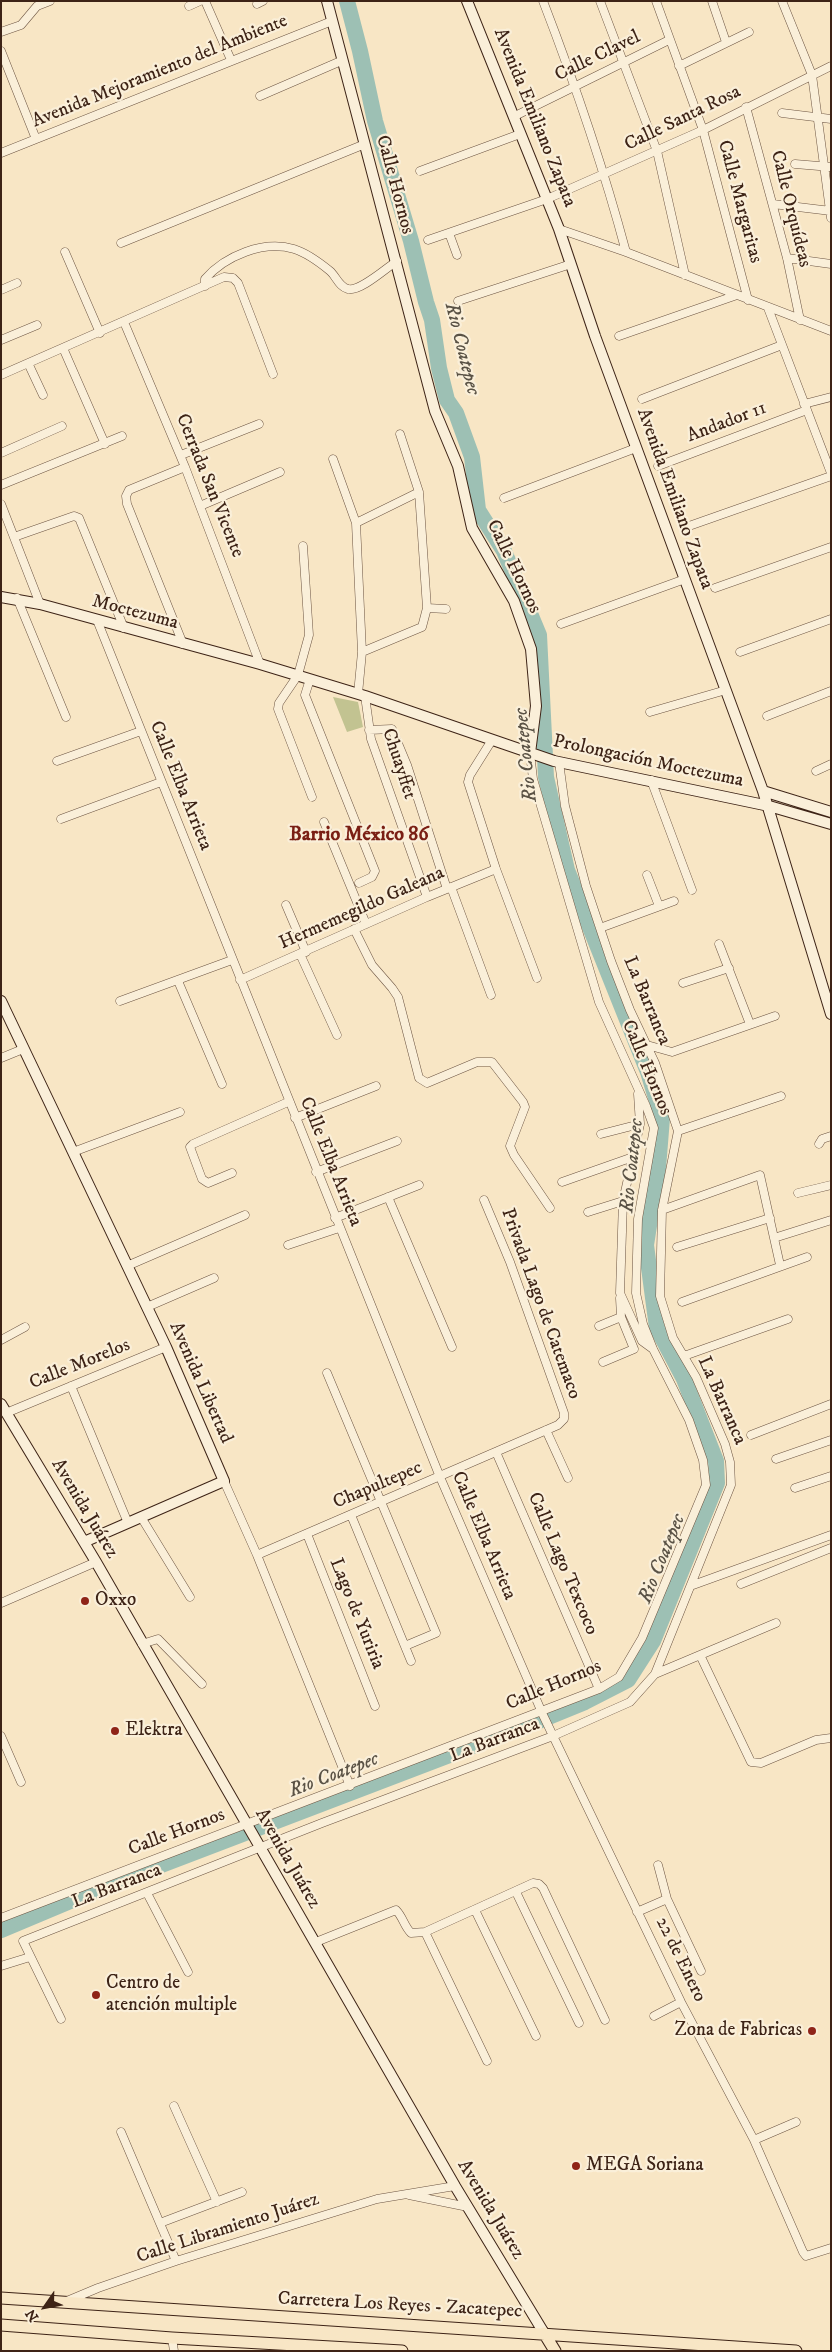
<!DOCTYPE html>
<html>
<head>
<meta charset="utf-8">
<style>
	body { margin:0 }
	#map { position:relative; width:832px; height:2352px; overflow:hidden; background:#f8e6c5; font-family:"IM FELL DW Pica",serif }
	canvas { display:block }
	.frame { position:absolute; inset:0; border:2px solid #3d2316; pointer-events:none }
	.north { position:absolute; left:20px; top:2282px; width:50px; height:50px; -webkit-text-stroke:4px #faefd9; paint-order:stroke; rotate:237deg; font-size:14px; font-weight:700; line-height:20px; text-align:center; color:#3d2316 }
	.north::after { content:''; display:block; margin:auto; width:18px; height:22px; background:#3d2316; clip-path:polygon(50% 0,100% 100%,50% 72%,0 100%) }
</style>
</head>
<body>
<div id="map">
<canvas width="832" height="2352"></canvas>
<div class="frame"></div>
<div class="north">N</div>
</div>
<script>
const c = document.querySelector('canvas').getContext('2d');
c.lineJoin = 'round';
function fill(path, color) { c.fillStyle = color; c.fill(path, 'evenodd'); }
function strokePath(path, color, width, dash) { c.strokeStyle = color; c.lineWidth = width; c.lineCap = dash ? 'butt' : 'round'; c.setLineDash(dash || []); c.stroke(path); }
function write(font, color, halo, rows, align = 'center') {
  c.font = font + ' "IM FELL DW Pica",serif'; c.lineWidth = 4.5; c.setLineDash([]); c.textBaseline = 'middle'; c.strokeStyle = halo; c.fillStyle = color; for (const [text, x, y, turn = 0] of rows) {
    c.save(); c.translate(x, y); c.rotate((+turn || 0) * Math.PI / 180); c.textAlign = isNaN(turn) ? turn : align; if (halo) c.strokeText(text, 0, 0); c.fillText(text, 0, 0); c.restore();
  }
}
fill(new Path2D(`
	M333 697 358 702 363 727 347 732Z`), '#c2c391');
strokePath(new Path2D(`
	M1 1930 101 1888 536 1722 585 1702 628 1680 653 1641 717 1483 716 1461 684 1379 657 1328 646 1245 658 1168 662 1118 648 1072 567 870 546 777 539 635 504 551 478 510 472 457 456 413 447 400 439 368 432 320 426 302 411 241 375 121 360 51 347 1`), '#9dc0b4', 16);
const street = new Path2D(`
	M205 1 231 60
	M543 1C575 84 603 166 626 252
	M600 1 657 151 685 275
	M656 1 703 130 748 300
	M712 1 726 42
	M782 1 812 75 831 218
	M257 4 263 1
	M189 6 200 1
	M1 32 21 25 37 6 50 1
	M1 51 36 139
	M679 66 749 32
	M260 96 341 61
	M746 107 787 258 800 320
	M782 113 831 119
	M515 116 669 40
	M1 153 332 21
	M795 164 831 167
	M420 171 520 134
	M773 204 831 211
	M559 229 626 252 831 331
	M449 233 457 255
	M428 240 547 199 703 130 831 66
	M121 243 365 144
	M65 252 100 333
	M787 258 831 264
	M205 286V279C225 256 263 240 294 249 307 253 319 262 330 271 336 276 339 287 348 289 360 292 386 268 397 261
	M1 290 17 283
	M458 301 571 264
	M768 308 831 473
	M124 322 185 467 260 664
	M619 336 737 295
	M1 340 37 325
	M63 348 105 444
	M28 363 43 395
	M1 375 224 277 233 278 238 283 273 374
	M642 399 782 345
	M804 404 831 397
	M400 434 419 492 427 608
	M1 453 62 426
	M181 455 259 424
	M333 459 356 523 362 652 358 694
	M658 466 807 410
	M1 485 122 436
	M504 498 636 448
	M1 504 40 604
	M200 506 280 472
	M356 523 419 492
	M689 526 831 476
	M14 537 74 516 79 518 124 628
	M303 546 309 635 298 675 279 703 278 709 312 797
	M715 588 831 547
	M17 598 66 717
	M97 620 440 1477 543 1715 681 2002 754 2140 803 2252 806 2256 831 2248
	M561 624 685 579
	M183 644 127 504 126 496 129 490 185 467
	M362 652 422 627 427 608 446 609
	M740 652 831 619
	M310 679 305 695 375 871 372 877 359 883
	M365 696 371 739 427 897
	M650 712 726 690
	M767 716 831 691
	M369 730 392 729 407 765 447 889
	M492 740 470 775 468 782 496 869 537 978
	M57 761 141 731
	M816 771 831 764
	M651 780 692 890
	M61 819 161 782
	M324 822 366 924
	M647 875 659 906
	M451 887 491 995
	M286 905 306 952
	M600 928 674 901
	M354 929 372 965 392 988 398 997 419 1078 427 1083 477 1062H492L523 1102 525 1107 510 1146 514 1155 550 1208
	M719 944 750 1024
	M300 954 337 1035
	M240 980 427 897 496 869
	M178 981 222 1084
	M683 983 729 968
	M120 1001 232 960
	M647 1045 672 1052 775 1016
	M1 1058 23 1049
	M638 1094 640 1124 623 1201 620 1293 642 1341 653 1349
	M295 1118 376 1086
	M678 1131 781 1096
	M601 1134 640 1124
	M819 1144 822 1139 831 1136
	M73 1152 180 1112
	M316 1172 397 1141
	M232 1173 208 1183 202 1179 190 1147 193 1144 288 1102
	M562 1182 633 1157
	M798 1193 831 1185
	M388 1197 452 1347
	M662 1210 760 1175 780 1265
	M588 1212 623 1201
	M335 1218 419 1185
	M774 1238 831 1220
	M288 1245 339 1228
	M677 1247 770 1218
	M127 1266 245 1215
	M682 1302 807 1257
	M147 1307 214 1278
	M599 1326 621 1317
	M1 1340 25 1327
	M684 1356 788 1319
	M603 1362 634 1349 621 1317 620 1298
	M327 1373 436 1633 405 1646
	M71 1386 128 1523
	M6 1413 166 1347
	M546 1430 568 1478
	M751 1435 831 1404
	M496 1452 599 1689
	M776 1459 831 1440
	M224 1481 257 1555 350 1786
	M795 1488 831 1476
	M351 1515 411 1661
	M141 1517 190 1597
	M307 1534 375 1706
	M257 1555 558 1425 564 1419V1413L510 1262 484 1200
	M741 1584 831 1548
	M693 1585 831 1535
	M1 1603 96 1562
	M142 1644 158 1639 202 1684
	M700 1655 751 1762 761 1763 816 1740 831 1738
	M655 1674 776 1623
	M1 1736 21 1782
	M658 1865 667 1899
	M516 1892 579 2023
	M147 1893 188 1972
	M475 1910 536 2036
	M637 1912 667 1899 701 1971
	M1 1918 599 1689 619 1677 642 1638 706 1485 703 1460 689 1420 653 1349 643 1324 636 1293 638 1219 654 1128 646 1106 599 1002 533 779 530 753
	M425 1932 487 2061
	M316 1942 396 1910C403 1917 404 1926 411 1933L425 1932 533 1883 539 1884 543 1888 605 2020
	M1 1966 30 1957
	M654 2016 681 2002
	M61 2019 23 1941 322 1823 553 1736 630 1702 655 1674 731 1485 730 1462 725 1444 696 1377 673 1338 660 1296 662 1210 678 1131 655 1063 630 1010 611 961 586 886 565 806 559 762
	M174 2106 217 2202
	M121 2132 176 2261
	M754 2140 796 2122
	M409 2195 468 2207
	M160 2223 242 2192
	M67 2301 98 2288 176 2261 377 2199 455 2186
	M172 2338 174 2351`);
const secondary = new Path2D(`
	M327 1 435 411 458 466 472 528 514 601 531 649 536 706 530 753
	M467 1 559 229 595 336 763 791 831 1014
	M1 597 40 604 260 664 365 696 554 761 769 806 831 824
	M763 791 831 812
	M1 1001 166 1347 224 1481 84 1542
	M1 1404 96 1562 455 2186 544 2333`);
const primary = new Path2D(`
	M1 2298 796 2351
	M1 2325 172 2338 402 2351
	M544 2333 555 2351`);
strokePath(street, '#6c5442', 9);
strokePath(secondary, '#3d2316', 12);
strokePath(primary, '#3d2316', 13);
strokePath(street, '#faefd9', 8);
strokePath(secondary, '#faefd9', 10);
strokePath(primary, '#f8e6c5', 11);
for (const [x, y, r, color] of [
	[85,1601,5,"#8f2418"],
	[115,1731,5,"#8f2418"],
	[96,1995,5,"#8f2418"],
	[812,2031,5,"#8f2418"],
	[576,2166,5,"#8f2418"]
]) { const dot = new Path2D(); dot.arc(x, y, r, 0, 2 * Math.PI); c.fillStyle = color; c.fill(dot); strokePath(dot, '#faefd9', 2); }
write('19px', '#3d2316', '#faefd9', [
	["Calle Clavel",598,57,-26],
	["Avenida Mejoramiento del Ambiente",160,72,-22],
	["Avenida Emiliano Zapata",534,118,68],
	["Calle Santa Rosa",683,119,-26],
	["Calle Hornos",394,185,75],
	["Calle Margaritas",739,202,75],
	["Calle Orquídeas",790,209,76],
	["Andador 11",727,423,-21],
	["Cerrada San Vicente",209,486,68],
	["Avenida Emiliano Zapata",674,499,70],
	["Calle Hornos",513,567,64],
	["Moctezuma",135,613,15],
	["Prolongación Moctezuma",648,762,12],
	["Chuayffet",398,764,72],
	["Calle Elba Arrieta",180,786,68],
	["Hermemegildo Galeana",362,909,-24],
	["La Barranca",646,1001,67],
	["Calle Hornos",646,1068,67],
	["Calle Elba Arrieta",330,1162,68],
	["Privada Lago de Catemaco",540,1304,70],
	["Calle Morelos",80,1365,-22],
	["Avenida Libertad",200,1383,66],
	["La Barranca",721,1401,66],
	["Chapultepec",378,1486,-23],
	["Avenida Juárez",84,1509,59],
	["Calle Elba Arrieta",483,1536,67],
	["Calle Lago Texcoco",562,1564,67],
	["Lago de Yuriria",356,1614,68],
	["Calle Hornos",554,1686,-23],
	["La Barranca",495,1741,-21],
	["Calle Hornos",177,1833,-21],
	["Avenida Juárez",287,1859,60],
	["La Barranca",117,1887,-21],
	["22 de Enero",680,1960,64],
	["Avenida Juárez",490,2210,59],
	["Calle Libramiento Juárez",228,2229,-18],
	["Carretera Los Reyes - Zacatepec",400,2306,3]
]);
write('19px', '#3d2316', '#faefd9', [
	["Oxxo",95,1601],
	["Elektra",125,1731],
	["Centro de",106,1984],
	["atención multiple",106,2006],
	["Zona de Fabricas",802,2031,"right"],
	["MEGA Soriana",586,2166]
], 'left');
write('italic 20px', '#5a5245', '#faefd9', [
	["Rio Coatepec",461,349,76],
	["Rio Coatepec",527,755,-96],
	["Rio Coatepec",633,1166,-84],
	["Rio Coatepec",663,1559,-68],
	["Rio Coatepec",334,1776,-21]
]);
write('bold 20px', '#7a1f14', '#faefd9', [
	["Barrio México 86",359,836]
]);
</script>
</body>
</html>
